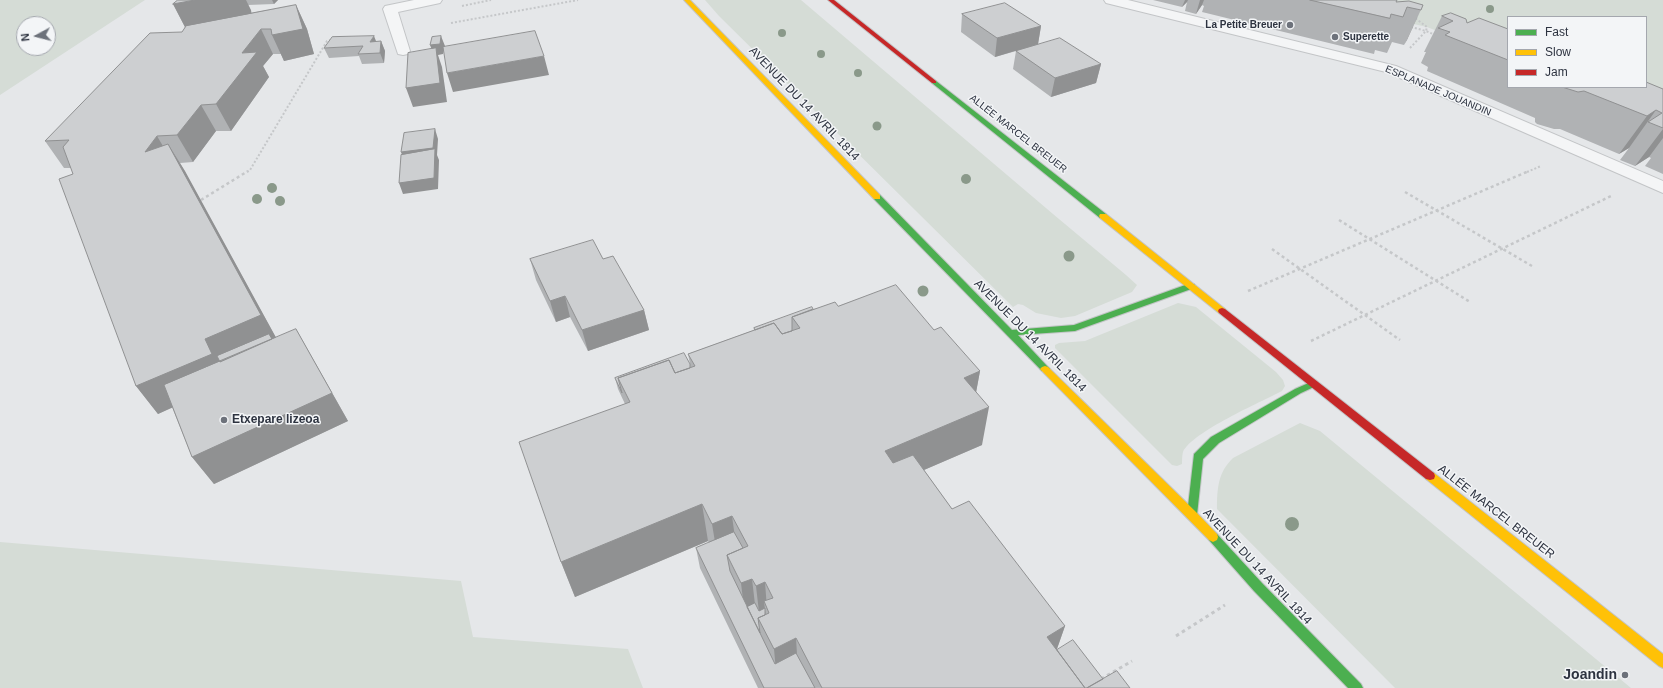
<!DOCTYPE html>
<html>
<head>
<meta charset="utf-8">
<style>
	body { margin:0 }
	#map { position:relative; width:1663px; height:688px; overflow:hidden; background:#e5e7e9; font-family:Helvetica,sans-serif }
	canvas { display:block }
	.legend { position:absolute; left:1507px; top:16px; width:140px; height:72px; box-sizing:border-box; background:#f3f5f7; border:1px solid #a4a7ae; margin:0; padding:5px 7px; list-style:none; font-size:12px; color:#2d3340 }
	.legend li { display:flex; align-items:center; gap:8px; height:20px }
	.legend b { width:20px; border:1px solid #a4a7ae }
	.north { position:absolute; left:16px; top:16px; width:40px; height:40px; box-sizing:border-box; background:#f3f5f7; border:1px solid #a4a7ae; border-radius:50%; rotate:263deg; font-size:11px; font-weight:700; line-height:16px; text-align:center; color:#2d3340 }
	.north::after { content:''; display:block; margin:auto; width:14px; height:18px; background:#6d727b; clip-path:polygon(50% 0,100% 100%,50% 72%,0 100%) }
</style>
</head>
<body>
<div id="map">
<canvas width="1663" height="688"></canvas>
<ul class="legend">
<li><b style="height:5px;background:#4caf50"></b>Fast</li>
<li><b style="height:5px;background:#ffc107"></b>Slow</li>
<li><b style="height:5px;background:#c62828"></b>Jam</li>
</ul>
<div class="north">N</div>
</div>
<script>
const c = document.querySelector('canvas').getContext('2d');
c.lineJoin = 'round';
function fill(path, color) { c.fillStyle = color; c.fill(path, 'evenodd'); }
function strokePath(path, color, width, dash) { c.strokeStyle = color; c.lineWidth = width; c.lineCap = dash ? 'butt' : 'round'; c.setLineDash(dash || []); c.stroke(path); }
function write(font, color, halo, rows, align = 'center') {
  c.font = font + ' Helvetica,sans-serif'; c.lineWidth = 3; c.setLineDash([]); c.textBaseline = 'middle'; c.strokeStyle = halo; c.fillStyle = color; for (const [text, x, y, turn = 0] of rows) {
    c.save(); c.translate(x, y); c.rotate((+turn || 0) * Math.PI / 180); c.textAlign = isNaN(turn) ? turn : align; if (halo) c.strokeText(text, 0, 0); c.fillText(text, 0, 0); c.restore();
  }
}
fill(new Path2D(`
	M0 0H145L0 95ZM24 24H48V48H24Z
	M705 0H801L1053 214 1126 275 1137 285 1132 292 1075 316 1061 318 1036 313 1023 305 1018 304 1013 307 719 16Z
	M1306 0H1663V122L1646 87V17H1508V59L1427 27Z
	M1178 303 1196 307 1276 372 1283 380 1285 386 1282 391C1261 402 1192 432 1183 452 1182 455 1182 461 1182 464L1177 466 1172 465 1055 348V345L1059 343 1085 341Z
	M1300 423 1320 431 1631 688H1395L1217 509C1217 489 1218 472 1233 458Z
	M0 542 461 581 473 637 628 649 643 688H0Z`), '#d5dcd6');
const street = new Path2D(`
	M414 0H442L440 3 398 12 410 51 408 54 403 55 398 54 383 9 385 6Z
	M1104 0H1128L1396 66 1663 181V193L1386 72 1106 3Z`);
const fast = new Path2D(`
	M932 81H936L1106 214 1107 216 1106 218H1100L932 83Z
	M874 195H880L1012 330 1074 325 1188 284H1194L1195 286 1194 288 1075 331 1018 335 1048 367 1050 369 1048 371H1042L874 199Z
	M1313 381 1316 382 1318 384 1316 386 1301 393 1219 443 1203 459 1197 515 1196 518 1192 519 1188 518 1187 515 1194 454 1211 437 1295 389Z
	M1213 532 1217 534 1262 583 1361 684 1363 688H1348L1254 591 1209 540 1208 537 1209 534Z`);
const slow = new Path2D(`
	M684 0H690L880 195V199H874Z
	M1100 214H1106L1225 309 1226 311 1225 313H1219L1100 218 1099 216Z
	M1045 366 1048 367 1196 512 1217 534 1218 537 1217 540 1213 542 1209 540 1042 371 1040 369 1042 367Z
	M1430 472 1434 473 1663 654V668L1659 666 1426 479 1425 476 1426 473Z`);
const jam = new Path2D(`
	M828 0H834L936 81V83H932Z
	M1222 308 1225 309 1434 473 1435 476 1434 479 1430 480 1426 479 1219 313 1218 311 1219 309Z`);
strokePath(street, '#c3c5c7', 2);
strokePath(fast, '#c3c5c7', 2);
strokePath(slow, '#c3c5c7', 2);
strokePath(jam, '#c3c5c7', 2);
strokePath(new Path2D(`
	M462 6 491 0
	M451 23 578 0
	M1411 27 1426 31 1427 27 1415 18
	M1410 48 1426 31 1435 35
	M247 172 250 170 327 41 331 40
	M1527 172 1541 166`), '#c5c7c9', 2, [2, 2]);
strokePath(new Path2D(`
	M1405 192 1532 266
	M201 200 248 171
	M1339 220 1470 302
	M1272 249 1400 340
	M1248 291 1529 171
	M1311 341 1611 196`), '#c5c7c9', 2.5, [3, 3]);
strokePath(new Path2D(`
	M1176 636 1225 605
	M1101 679 1132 661`), '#c5c7c9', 3, [3.5, 3.5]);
fill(street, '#f4f5f6');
fill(fast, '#4caf50');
fill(slow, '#ffc107');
fill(jam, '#c62828');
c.fillStyle = '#8a998a';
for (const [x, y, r] of [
	[1490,9,4],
	[782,33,4],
	[821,54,4],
	[858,73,4],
	[877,126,4.5],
	[966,179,5],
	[272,188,5],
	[257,199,5],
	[280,201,5],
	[1069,256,5.5],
	[923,291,5.5],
	[1292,524,7]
]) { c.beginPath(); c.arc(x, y, r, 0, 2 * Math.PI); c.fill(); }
fill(new Path2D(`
	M178 0H278L274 4 248 5 251 13 296 5 307 29 314 54 284 61 281 54H273L263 66 269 77 231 131H216L193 162 180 163 276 338 296 329 348 421 214 484 192 457 172 407 158 414 136 386 73 174 71 168H64L45 141 182 32 185 27 173 4Z
	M1153 0H1397L1396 2 1423 5 1404 45 1392 42 1387 53 1375 50 1374 54 1202 12 1204 6 1202 5 1196 14 1185 11 1187 2 1182 7Z
	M962 14 1041 26 1038 44 1101 64 1096 83 1051 97 1013 69 1016 51 995 57 961 32Z
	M1442 16 1467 23 1508 29V87H1646L1663 89V174L1645 166 1651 158 1649 157 1635 166 1620 160 1629 148 1619 154 1560 129H1554L1537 124 1535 122V118L1427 71 1428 67 1421 63 1426 52H1424Z
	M381 41 385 51 384 63 362 64 359 56 329 58 324 48Z
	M530 259H603L644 310 649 330 588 351 570 317 556 322 536 280Z
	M838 306 934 330 980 371 976 392 982 445 924 470 952 509 1065 626 1057 649 1103 679 1130 688H758L700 568 696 548 709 543 708 541 575 597 561 562 625 404 618 389 615 378 690 364 688 354 754 330V328L813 309Z`), '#b0b2b4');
fill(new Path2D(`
	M195 0H246L251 10 252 16 186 29 173 4Z
	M272 0H278L274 4Z
	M1185 0H1188L1187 2 1182 7Z
	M1200 0H1204L1202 5 1196 14Z
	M296 5 307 29 314 54 284 61 272 35Z
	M1423 5 1407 40 1404 45Z
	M1041 26 1038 44 995 57 997 38Z
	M261 29 273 54 263 66 269 77 231 131 216 104 242 53Z
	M374 36 378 46 370 42Z
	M441 36 445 46 443 54 438 55 442 67 447 102 413 107 406 88 434 55 430 45Z
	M381 41 385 51 384 63 380 53Z
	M544 56 549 75 453 92 447 73Z
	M1101 64 1096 83 1051 97 1055 78Z
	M201 105 216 131 193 162 177 135Z
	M1656 110 1629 148 1619 154 1647 116Z
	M435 129 438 139 437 155 439 160 438 189 403 194 399 183 405 163 401 152Z
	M1663 129V138L1649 157 1635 166Z
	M157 136 173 163 145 152Z
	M168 144 185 171 279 343 214 389 158 414 136 386 205 339Z
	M565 296 570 317 556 322 550 301Z
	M644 310 649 330 588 351 582 330Z
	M296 329 348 421 214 484 192 457Z
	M980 371 973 409 964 378Z
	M989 407 982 445 889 485 885 451Z
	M702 504 708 541 575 597 561 562Z
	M732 516 737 552 718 560 712 524Z
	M752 579 756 613 744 608 741 583Z
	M765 582 767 609 764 601 766 618 760 621 756 586Z
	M1065 626 1053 660 1047 637Z
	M796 638 798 671 777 682 774 649Z`), '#909192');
const building = new Path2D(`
	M178 0H195L173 4Z
	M1310 0H1397L1396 2 1409 1 1423 5 1421 10 1407 7 1403 17 1391 14 1390 18Z
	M1005 3 1041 26 997 38 962 14Z
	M296 5 303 29 272 35 271 29H261L242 53 257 52 216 104 201 105 177 135 157 136 145 152 168 144 261 315 205 339 212 354 136 386 59 179 73 174 63 147 69 140 45 141 150 33 182 32 186 26Z
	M1451 13 1466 19 1467 23 1479 18 1508 29V60L1445 35 1450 32 1438 28 1453 21 1442 16Z
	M535 31 544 56 447 73 443 47Z
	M374 36 370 42 381 41 380 53 358 54 363 46 324 48 332 37Z
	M441 36 440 44 430 45 432 37Z
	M1060 38 1101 64 1055 78 1016 51Z
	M436 48 440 83 406 88 408 53Z
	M1646 82 1663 89V128L1648 122 1662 113 1656 110 1647 116 1584 91 1578 92 1562 87H1646Z
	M435 129 433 148 401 152 404 133Z
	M435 149 434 178 399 183 401 155Z
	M593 240 603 259 613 256 644 310 582 330 565 296 550 301 530 259Z
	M896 285 934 330 941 327 980 371 964 378 989 407 885 451 893 463 913 455 952 509 969 501 1065 626 1047 637 1085 688H822L796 638 774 649 758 618 769 613 764 601 773 598 765 582 756 586 752 579 741 583 727 555 748 546 732 516 712 524 702 504 561 562 519 442 630 402 618 378 669 360 675 373 695 366 688 354 774 323 782 334 800 328 792 317 835 302 838 306Z
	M812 307 813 309 792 317V331L782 334 774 323 755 330 754 328Z
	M296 329 332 393 192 457 164 385Z
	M269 334 272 339 220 362 217 356Z
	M684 353 690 364V368L675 373 669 360 618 378 622 393 615 378Z
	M734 532 743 548 727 555 730 571 775 664 796 653 815 688H764L696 548Z
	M755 603 759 611 765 608V615L758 618 760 633 747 607Z
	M1073 640 1103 679 1087 688H1085L1057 650Z
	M1117 671 1130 688H1087Z`);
fill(building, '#cdcfd1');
strokePath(building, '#909192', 1);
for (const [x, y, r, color] of [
	[1290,25,4,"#6d727b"],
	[1335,37,4,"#6d727b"],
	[224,420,4,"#6d727b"],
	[1625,675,4,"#6d727b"]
]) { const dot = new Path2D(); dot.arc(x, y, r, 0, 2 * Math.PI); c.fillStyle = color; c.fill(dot); strokePath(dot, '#f3f5f7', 1.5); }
write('bold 10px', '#2d3340', '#f3f5f7', [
	["La Petite Breuer",1282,25],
	["Superette",1343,37,"left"]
], 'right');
write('10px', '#2d3340', '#f3f5f7', [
	["ESPLANADE JOUANDIN",1438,91,23],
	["ALLÉE MARCEL BREUER",1018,134,38]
]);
write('12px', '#2d3340', '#f3f5f7', [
	["AVENUE DU 14 AVRIL 1814",804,104,46],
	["AVENUE DU 14 AVRIL 1814",1030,336,45],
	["ALLÉE MARCEL BREUER",1496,512,38],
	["AVENUE DU 14 AVRIL 1814",1257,567,47]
]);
write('bold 12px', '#2d3340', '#f3f5f7', [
	["Etxepare lizeoa",232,420]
], 'left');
write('bold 14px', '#2d3340', '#f3f5f7', [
	["Joandin",1617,675]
], 'right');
</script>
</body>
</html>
